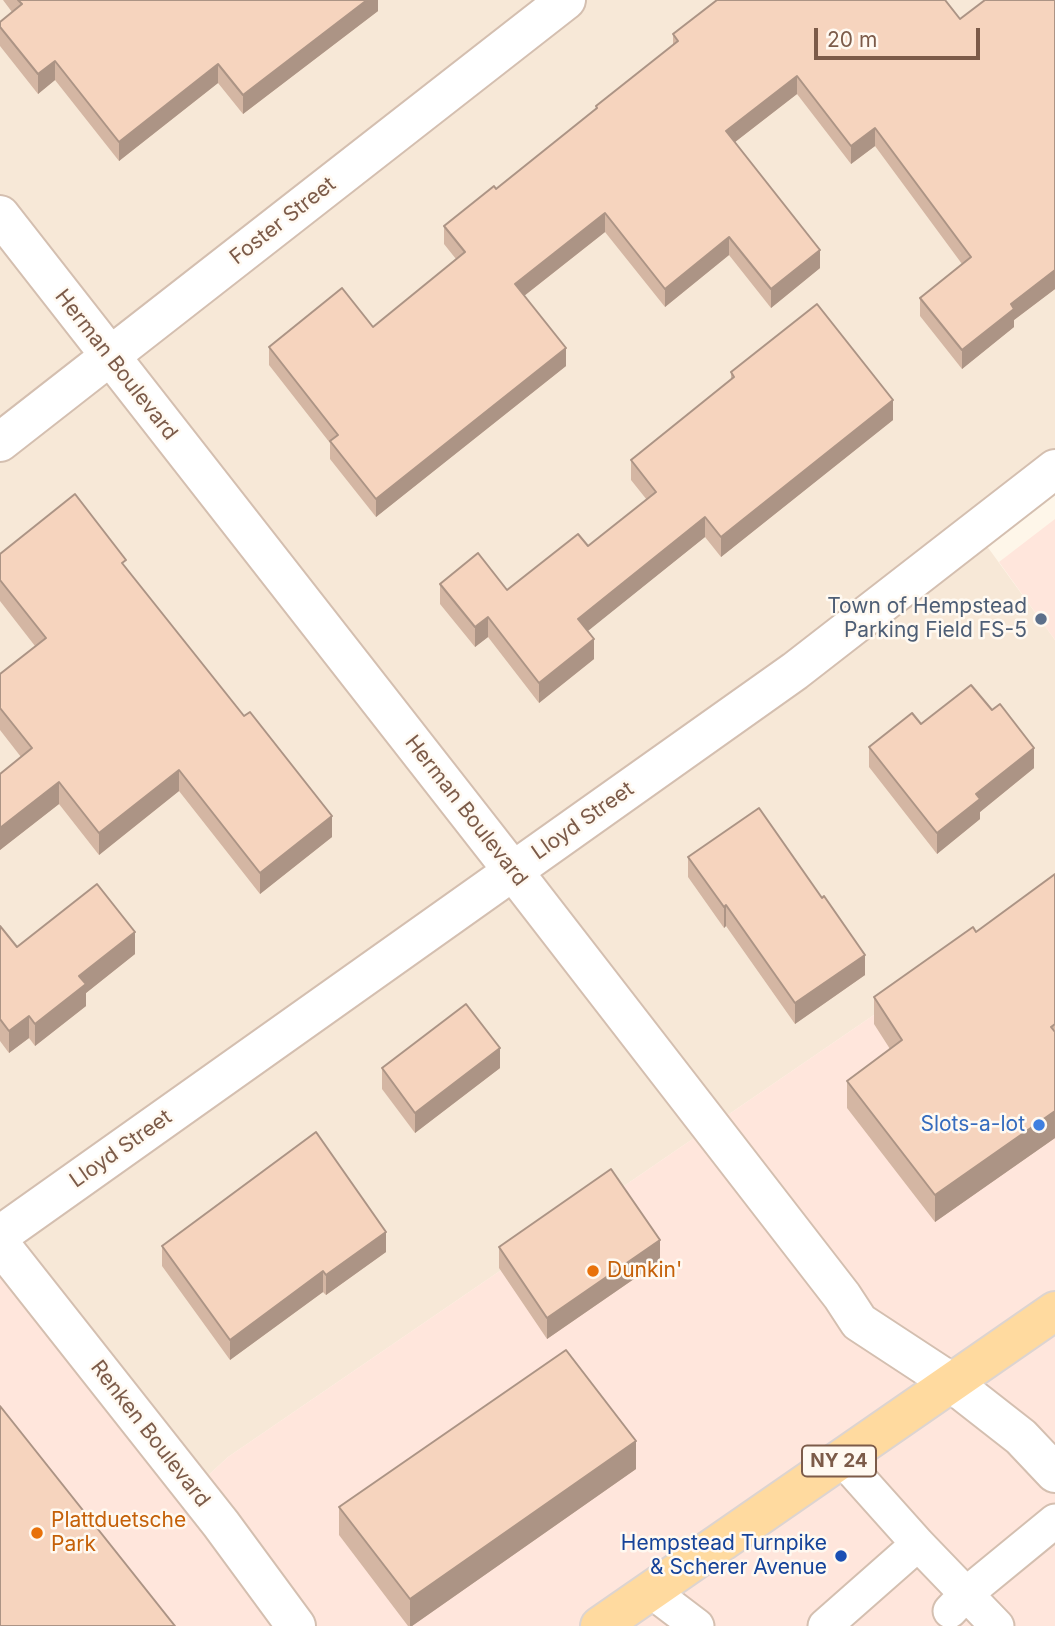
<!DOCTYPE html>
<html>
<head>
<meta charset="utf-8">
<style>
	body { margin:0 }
	#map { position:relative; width:1055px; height:1626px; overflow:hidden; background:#fef6e9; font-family:Inter,sans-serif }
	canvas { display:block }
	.scale { position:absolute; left:814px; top:28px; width:166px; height:32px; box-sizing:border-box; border:4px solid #7c5b49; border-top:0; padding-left:9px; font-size:21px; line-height:24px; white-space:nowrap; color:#7c5b49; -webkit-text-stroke:5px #fff9f1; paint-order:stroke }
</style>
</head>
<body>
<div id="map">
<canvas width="1055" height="1626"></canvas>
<div class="scale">20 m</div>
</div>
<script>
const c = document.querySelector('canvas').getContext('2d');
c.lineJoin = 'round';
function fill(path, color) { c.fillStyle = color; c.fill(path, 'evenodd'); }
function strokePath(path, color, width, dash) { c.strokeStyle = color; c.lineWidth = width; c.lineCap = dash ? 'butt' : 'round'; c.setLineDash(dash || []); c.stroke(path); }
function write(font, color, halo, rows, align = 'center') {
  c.font = font + ' Inter,sans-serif'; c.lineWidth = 5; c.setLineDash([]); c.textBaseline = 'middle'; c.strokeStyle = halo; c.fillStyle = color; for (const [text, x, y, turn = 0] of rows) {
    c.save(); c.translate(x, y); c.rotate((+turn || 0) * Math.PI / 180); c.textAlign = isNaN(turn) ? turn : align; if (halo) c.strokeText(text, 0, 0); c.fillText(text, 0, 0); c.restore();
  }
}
fill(new Path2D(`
	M0 0H1055V469L976 531 1055 640V891L228 1457 202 1481 0 1241Z`), '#f7e8d7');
fill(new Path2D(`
	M1055 519V640L999 562Z
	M1055 891V1626H0V1242L202 1481 228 1457Z`), '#ffe6dc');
const service = new Path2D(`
	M842 1459 918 1544 997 1626
	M651 1591 697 1626
	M950 1611 966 1594 1055 1521
	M825 1626 918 1544`);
const minor = new Path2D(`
	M0 215 513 871 842 1296 859 1322 952 1383
	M0 442 566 0
	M0 1235 795 671 1055 469
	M0 1244 221 1524 296 1626`);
const tertiary = new Path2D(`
	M952 1383 1021 1437 1055 1473`);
const primary = new Path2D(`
	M600 1626 1055 1311`);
strokePath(service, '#d4bfb0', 37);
strokePath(minor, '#d4bfb0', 42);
strokePath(tertiary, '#d4bfb0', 42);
strokePath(primary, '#ddd4d0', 42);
strokePath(service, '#fff', 33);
strokePath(minor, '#fff', 38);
strokePath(tertiary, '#fff', 38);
strokePath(primary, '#ffda9f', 38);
fill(new Path2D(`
	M3 0H378V11L243 114 218 83 119 161 55 80 38 94 0 46V22L12 12Z
	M1055 0V289L1014 320V327L962 369 920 316V298L962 264 875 146 851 164 797 94 735 142 820 268 771 308 729 255 665 307 605 232 524 296 566 366 376 517 330 459V443L269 365V347L373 327 456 259 444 244V226L496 189 596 109V106L673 45V34L960 19Z
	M731 372 893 420 721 557 705 537 587 631 594 659 539 703 488 637 475 647 440 604V584L507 590 588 546 647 500 631 480V460L731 380Z
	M0 554 126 568 332 837 260 894 179 791 99 855 59 804 0 850V774L21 757 0 730V674L35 646 0 601Z
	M921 724 1034 768 980 812V819L937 854 869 767V747Z
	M688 857 865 975 795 1024 726 926 724 928 688 877Z
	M1055 874V1138L935 1222 847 1108V1081L890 1049 874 1024V997L976 932Z
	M0 926 17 947 135 954 86 993V1006L35 1046 29 1038 9 1053 0 1041Z
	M382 1068H500L415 1133 382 1089Z
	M162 1246 386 1252 326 1295 323 1292 230 1360 162 1266Z
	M499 1247 660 1261 547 1339 499 1268Z
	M636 1469 412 1626H408L339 1535V1507Z`), '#d4b6a3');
fill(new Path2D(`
	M367 0H378V11L243 114V95Z
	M55 61V80L38 94V74Z
	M218 64V83L119 161V142Z
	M797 76V94L726 149V131Z
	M875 128V146L851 164V146Z
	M605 213V232L515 303V284Z
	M729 237V255L665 307V289Z
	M820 250V268L771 308V289Z
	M1055 270V289L1014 320V327L962 369V350L1011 304Z
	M566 348V366L376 517V499Z
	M893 400V420L721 557V537Z
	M705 517V537L578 639V619Z
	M488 617V637L475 647V627Z
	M594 639V659L539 703V683Z
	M1034 748V768L980 812V819L937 854V833L976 794Z
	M179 770V791L99 855V833Z
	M59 782V804L0 850V828Z
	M332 816V837L260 894V873Z
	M726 905V926L724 928V907Z
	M135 932V954L86 993V1006L35 1046V1024L79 976Z
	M865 955V975L795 1024V1003Z
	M29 1016V1038L9 1053V1031Z
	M500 1048V1068L415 1133V1113Z
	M1055 1111V1138L935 1222V1195Z
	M386 1232V1252L326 1295V1275Z
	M660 1240V1261L547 1339V1318Z
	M323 1271V1292L230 1360V1340Z
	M636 1441V1469L412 1626H410V1599Z`), '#ac9485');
const building = new Path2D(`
	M18 0H367L243 95 218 64 119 142 55 61 38 74 0 27V22L22 4Z
	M717 0H945L960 19 985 0H1055V270L1011 304 1014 309 962 350 920 298 971 257 875 128 851 146 797 76 726 131 820 250 771 289 729 237 665 289 605 213 515 284 566 348 376 499 330 441 338 435 269 347 342 288 373 327 465 252 444 226 494 186 496 189 597 108 596 106 678 41 673 34Z
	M817 304 893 400 721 537 705 517 578 619 594 639 539 683 488 617 475 627 440 584 478 553 507 590 578 534 588 546 656 492 631 460 734 377 731 372Z
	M75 494 126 560 122 563 244 716 250 712 332 816 260 873 179 770 99 833 59 782 0 828V774L32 748 0 708V674L46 638 0 580V554Z
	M971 685 992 710 1000 704 1034 748 976 794 980 799 937 833 869 747 912 713 921 724Z
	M759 808 822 898 824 896 865 955 795 1003 726 905 724 907 688 857Z
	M1055 874V1024L1051 1027 1055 1032V1111L935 1195 847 1081 902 1040 874 997 973 927 976 932Z
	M97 884 135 932 79 976 86 984 35 1024 29 1016 9 1031 0 1019V926L17 947Z
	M466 1004 500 1048 415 1113 382 1068Z
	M316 1132 386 1232 326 1275 323 1271 230 1340 162 1246Z
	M611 1169 660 1240 547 1318 499 1247Z
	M566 1350 636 1441 410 1599 339 1507Z
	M0 1406 175 1626H0Z`);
fill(building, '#f6d4be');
strokePath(building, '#ac9485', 2);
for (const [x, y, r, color] of [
	[1041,619,7,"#5c6f8a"],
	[1039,1125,7,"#3f7fe0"],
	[593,1271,7,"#e8710a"],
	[37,1533,7,"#e8710a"],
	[841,1556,7,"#1a4fb4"]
]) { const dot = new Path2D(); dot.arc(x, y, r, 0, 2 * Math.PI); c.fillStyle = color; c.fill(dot); strokePath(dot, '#fff9f1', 2.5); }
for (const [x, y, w] of [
	[839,1461,74]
]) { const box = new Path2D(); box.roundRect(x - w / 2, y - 15.5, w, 31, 5); c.fillStyle = '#fff9f1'; c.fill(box); strokePath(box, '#7c5b49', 2); }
write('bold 19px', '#7c5b49', null, [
	["NY 24",839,1461]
]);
write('21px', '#7c5b49', '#fff9f1', [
	["Foster Street",283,221,-38],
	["Herman Boulevard",116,365,52],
	["Herman Boulevard",466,811,52],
	["Lloyd Street",583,821,-35],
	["Lloyd Street",121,1149,-35],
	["Renken Boulevard",150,1434,52]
]);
write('21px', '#4e5e75', '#fff9f1', [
	["Town of Hempstead",1027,607],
	["Parking Field FS-5",1027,631]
], 'right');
write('21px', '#366cbe', '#fff9f1', [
	["Slots-a-lot",1025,1125]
], 'right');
write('21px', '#c56008', '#fff9f1', [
	["Dunkin'",607,1271],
	["Plattduetsche",51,1521],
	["Park",51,1545]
], 'left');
write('21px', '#164399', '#fff9f1', [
	["Hempstead Turnpike",827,1544],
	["& Scherer Avenue",827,1568]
], 'right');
</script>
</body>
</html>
